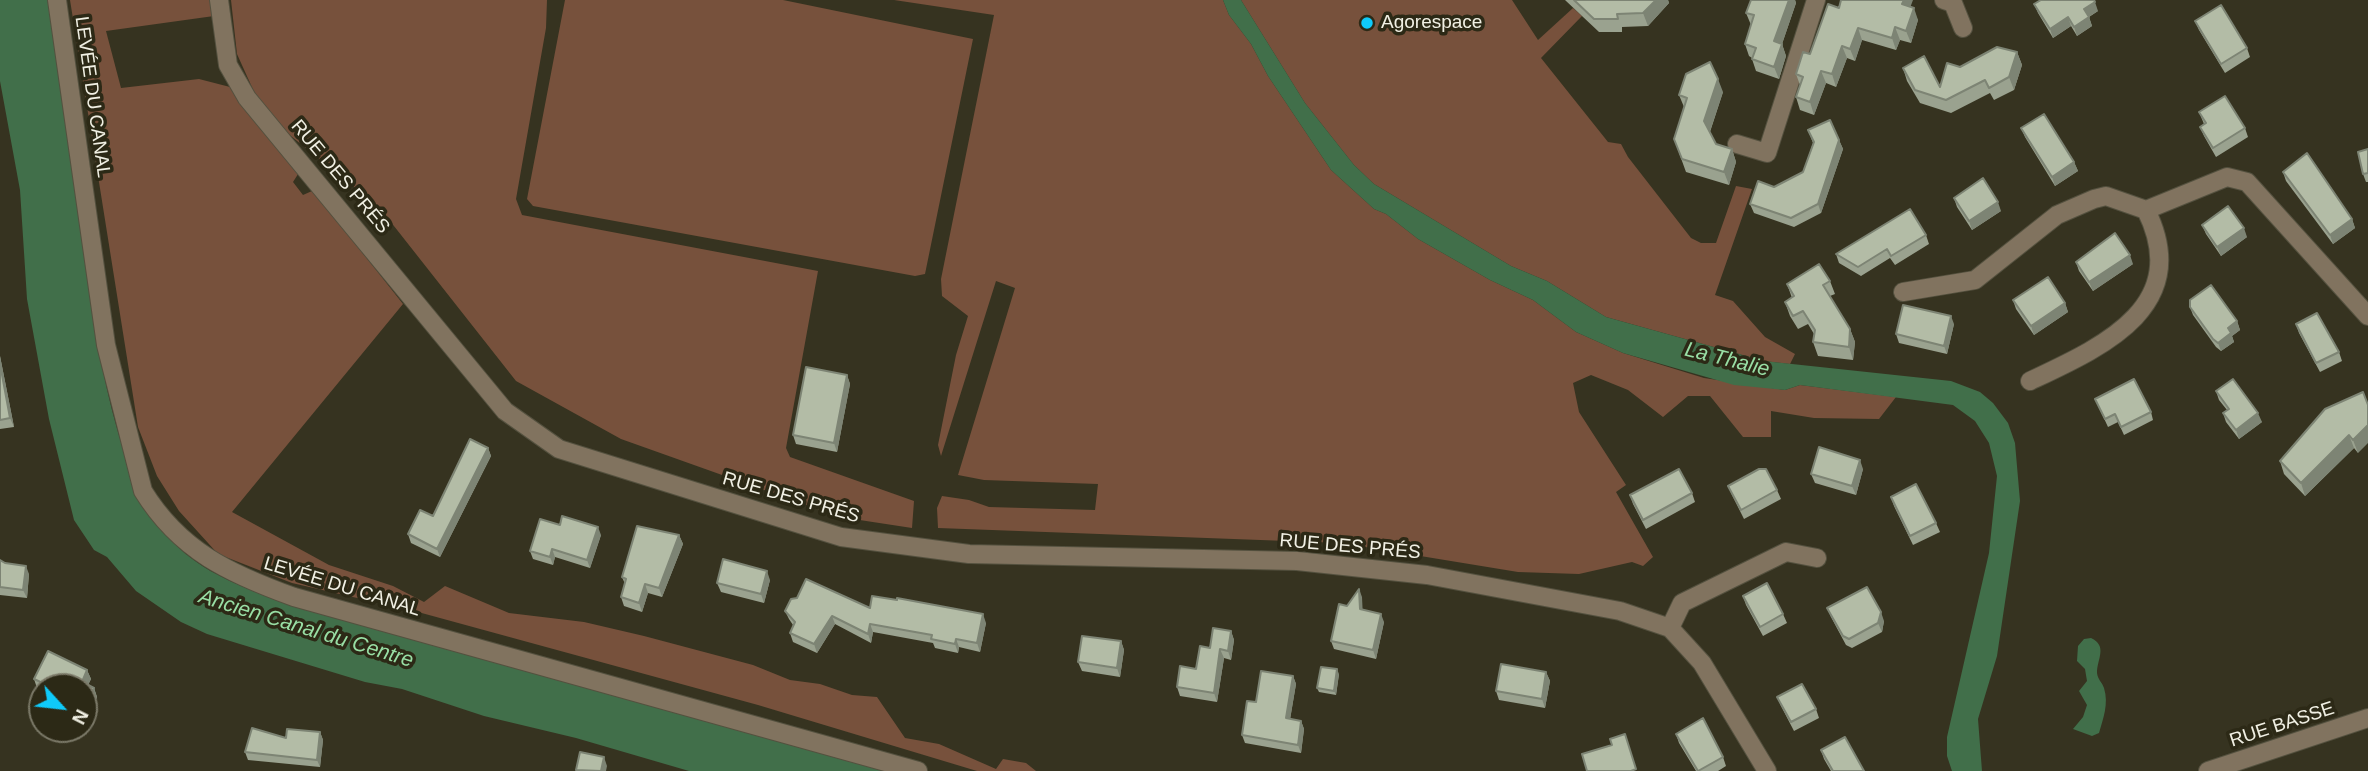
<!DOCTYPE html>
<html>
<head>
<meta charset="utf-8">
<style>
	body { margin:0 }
	#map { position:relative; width:2368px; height:771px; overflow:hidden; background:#363320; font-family:Helvetica,sans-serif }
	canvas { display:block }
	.north { position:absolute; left:28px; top:673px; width:70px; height:70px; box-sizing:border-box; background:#2c2916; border:2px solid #7b7968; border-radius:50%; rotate:117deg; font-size:19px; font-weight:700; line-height:28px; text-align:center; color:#f1f0e4 }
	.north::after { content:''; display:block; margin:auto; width:24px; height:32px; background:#0fcafa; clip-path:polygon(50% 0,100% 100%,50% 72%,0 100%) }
</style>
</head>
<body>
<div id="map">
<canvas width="2368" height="771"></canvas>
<div class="north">N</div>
</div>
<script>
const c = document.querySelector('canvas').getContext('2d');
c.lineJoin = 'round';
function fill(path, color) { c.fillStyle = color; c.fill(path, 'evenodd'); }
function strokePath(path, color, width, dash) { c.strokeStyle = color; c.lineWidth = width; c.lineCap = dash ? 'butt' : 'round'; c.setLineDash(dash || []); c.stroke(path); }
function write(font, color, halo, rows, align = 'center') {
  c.font = font + ' Helvetica,sans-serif'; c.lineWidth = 7; c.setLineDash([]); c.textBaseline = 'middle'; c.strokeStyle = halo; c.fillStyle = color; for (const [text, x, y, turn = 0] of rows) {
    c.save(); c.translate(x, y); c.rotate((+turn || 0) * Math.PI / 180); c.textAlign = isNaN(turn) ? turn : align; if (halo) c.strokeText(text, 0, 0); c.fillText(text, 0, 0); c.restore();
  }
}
fill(new Path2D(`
	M70 0H211L214 16 106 31 121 88 199 79 230 87 300 171 293 182 303 195 312 191 320 199 403 304 232 512 329 565 393 586 424 602 445 586 509 613 584 622 644 636 753 665 790 680 820 684 852 695 877 697 905 738 939 744 996 769 1003 759 1026 763 1036 771H977L758 705 418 612 292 583 218 554 179 511 157 476 138 427Z
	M231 0H547L546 28 516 199 522 215 818 271 786 448 790 457 914 501 912 528 840 517 621 439 516 381 379 207 281 128 255 94 237 54Z
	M565 0H783L973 39 925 274 915 276 533 206 527 199Z
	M894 0H1223L1229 15 1251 44 1268 76 1331 170 1374 209 1386 214 1418 239 1490 280 1533 300 1576 332 1623 353 1704 378 1785 390 1800 385 1896 397 1879 419 1814 418 1771 411V437H1743L1710 396H1688L1663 417 1628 390 1591 375 1573 383 1579 412 1626 485 1616 492 1653 557 1643 566 1632 562 1579 574 1518 572 1341 543 938 528 937 508 942 496 969 500 989 507 1095 510 1098 484 984 480 958 475 1015 288 996 281 941 456 938 445 956 355 968 316 942 296 941 279 994 15Z
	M1241 0H1512L1538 40 1573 8 1582 16 1541 58 1608 142 1621 144 1628 157 1691 238 1701 243H1716L1736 186 1752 189 1715 295 1733 301 1765 337 1795 354 1790 364 1764 361 1606 317 1547 281 1511 266 1374 184 1354 165 1305 103Z`), '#77513c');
fill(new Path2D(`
	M0 0H48C57 70 69 140 79 210 92 305 106 455 164 531 189 565 228 581 266 596L891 771H689L576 738 484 716 402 689 365 682 207 634 181 622 136 591 107 557 94 550 74 520 49 419 27 299 20 190 0 81Z
	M1223 0H1241L1305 103 1354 165 1374 184 1511 266 1547 281 1606 317 1764 361 1951 381 1980 392 1993 403 2008 423 2015 443 2020 501 1997 656 1978 719 1982 771H1952L1947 756V737L1989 553 1997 476 1989 443 1975 421 1953 405 1800 385 1785 390 1734 385 1623 353 1576 332 1533 300 1490 280 1418 239 1386 214 1374 209 1331 170 1268 76 1251 44 1229 15Z
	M2091 638C2108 646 2097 659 2097 673 2098 680 2102 682 2104 688 2109 704 2103 719 2099 733L2092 736 2073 729 2083 717 2087 705 2079 691 2087 681 2085 669 2077 661 2078 646 2084 639Z`), '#416f4a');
const minor = new Path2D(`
	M57 0 106 345 143 491C180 551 230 574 294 597L918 771
	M219 0 228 65 247 98 505 411 559 449 841 537 969 554 1297 561 1427 575 1620 611 1670 628 1702 663 1767 771
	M1944 0 1953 3 1963 28
	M1737 144 1767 153 1816 0
	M2146 210 2227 177 2247 182 2368 316
	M1903 292 1975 280 2057 215 2094 199 2106 196 2146 210C2194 307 2102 347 2030 381
	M1670 628 1682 603 1786 552 1817 558
	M2208 771 2368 718`);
strokePath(minor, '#54513f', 20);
strokePath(minor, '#81735f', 18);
fill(new Path2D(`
	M1565 0H1668L1669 3 1648 26 1622 27V32H1599Z
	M1751 0H1795L1796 3 1782 44 1786 56 1779 79 1756 71 1752 59V58L1749 56 1745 44 1751 25 1746 13Z
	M2034 4 2098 11 2089 17 2092 26 2077 36 2071 26 2053 38 2038 13Z
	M1910 7 1918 20 1911 43 1900 40 1896 50 1862 40 1855 61 1847 58 1836 87 1826 83 1814 115 1800 110 1796 97 1800 85 1796 74 1810 54 1839 8Z
	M2195 21 2247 48 2250 57 2225 73 2199 30Z
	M2017 52 2022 65 2014 90 1994 100 1990 93 1951 113 1920 103 1907 81 1903 68 1940 87 1960 67Z
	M1723 92 1710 132 1716 144 1732 149 1736 162 1729 185 1686 172 1674 139 1684 107 1679 95Z
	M2199 112 2245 128 2248 137 2216 157 2204 136 2200 127 2204 124Z
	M2021 128 2074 162 2078 171 2055 186 2025 137Z
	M1808 130 1839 140 1843 149 1821 213 1794 227 1754 213 1750 204 1774 187 1803 172 1813 143Z
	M2368 149V182H2366L2363 174Z
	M2283 172 2352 219 2355 228 2333 244 2286 181Z
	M1954 198 2001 211 1972 230 1957 207Z
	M2202 225 2247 237 2221 256 2206 234Z
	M1926 235 1929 244 1895 265 1890 258 1861 276 1839 263 1836 254Z
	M2076 262 2133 264 2093 291 2079 271Z
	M1830 281 1835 294 1830 296 1850 329 1855 342 1853 360 1818 356 1813 342 1814 334 1808 324 1798 329 1790 316 1785 302 1792 298 1787 284Z
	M2013 300 2065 303 2068 312 2034 335 2016 309Z
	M2190 307 2237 321 2240 330 2232 336 2234 342 2221 351 2216 347 2193 315Z
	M1954 324 1947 354 1899 343 1896 334Z
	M2296 324 2339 352 2342 361 2320 372 2299 333Z
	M0 356 14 427 0 429Z
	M847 375 850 384 837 452 796 444 793 435Z
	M2216 391 2262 422 2239 439 2226 422 2223 413 2227 410 2219 400Z
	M2363 392 2358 453 2354 448 2305 496 2284 474 2280 461Z
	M2095 399 2151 412 2153 420 2124 435 2118 422 2108 427Z
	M488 448 491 456 440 557 411 543 408 534 433 516Z
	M1863 469 1856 495 1815 483 1811 474Z
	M1728 486 1777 490 1781 499 1744 519 1732 495Z
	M1692 493 1695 502 1646 529 1633 504 1630 495Z
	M1891 497 1936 523 1940 532 1913 545 1894 506Z
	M601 535 590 568 555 557 553 565 533 559 530 551Z
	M679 535 683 544 662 597 648 593 642 612 624 606 621 597 625 584 622 577Z
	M0 560 5 563 29 574 27 598 0 595Z
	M770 580 764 603 721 592 717 583Z
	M1743 596 1783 614 1787 623 1763 636 1746 605Z
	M1362 597V610L1384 622 1376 659 1334 649 1331 641 1347 606Z
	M870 608 986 623 980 652 959 647 958 653 935 648 933 643 873 632 871 643 835 624 817 653 793 642 790 633 793 625 789 619 785 611Z
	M1827 608 1884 621 1882 632 1852 648 1846 645 1831 617Z
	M1231 631 1234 640 1231 660 1224 658 1217 702 1180 696 1177 687 1196 669 1210 648Z
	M1121 641 1124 650 1120 677 1082 671 1078 662Z
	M87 670 91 679 88 685 94 688 97 697 86 721 84 720V687H42V691L37 688 34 679Z
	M1546 672 1550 681 1545 708 1499 700 1496 691Z
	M1339 674 1336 695 1319 692 1317 688Z
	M1293 676 1296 684 1290 719 1301 721 1304 729 1301 753 1245 743 1242 735 1256 702Z
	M1777 697 1816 709 1819 718 1794 731 1781 706Z
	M320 732 323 740 320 767 248 760 245 752 286 738Z
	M1676 734 1723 757 1726 766 1718 771H1696L1679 743Z
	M1821 750 1864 771H1831L1824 759Z`), '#9aa28f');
fill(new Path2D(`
	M1654 0H1668L1669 3 1648 26 1643 13Z
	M1789 0H1795L1796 3 1782 44 1786 56 1779 79 1774 67V41Z
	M1904 0H1913L1907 16 1902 4Z
	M2095 2 2098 11 2087 18 2084 9Z
	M1914 8 1918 20 1911 43 1906 31Z
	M2068 17 2071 26 2053 38 2050 29Z
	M2089 17 2092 26 2077 36 2074 27Z
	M1895 27 1900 40 1896 50 1892 38Z
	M1858 28 1862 40 1855 61 1850 49Z
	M1842 46 1847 58 1836 87 1832 74Z
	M2017 52 2022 65 2014 90 2009 77Z
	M1821 71 1826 83 1814 115 1810 102Z
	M1718 79 1723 92 1709 134 1704 121Z
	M1839 140 1843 149 1821 213 1818 204Z
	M1732 149 1736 162 1729 185 1724 172Z
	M2074 162 2078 171 2055 186 2052 177Z
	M1998 202 2001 211 1972 230 1969 221Z
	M2352 219 2355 228 2333 244 2330 235Z
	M2244 228 2247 237 2221 256 2217 247Z
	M2130 255 2133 264 2093 291 2089 282Z
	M2065 303 2068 312 2034 335 2031 326Z
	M1951 316 1954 324 1947 354 1944 346Z
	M2237 321 2240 330 2232 336 2234 342 2221 351 2218 343 2228 328Z
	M1850 329 1855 342 1853 360 1849 347Z
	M0 356 14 427 10 418 0 364Z
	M847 375 850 384 837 452 834 443Z
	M2258 413 2262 422 2239 439 2236 430Z
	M2368 425V443L2358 453 2353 440Z
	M2349 435 2354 448 2305 496 2301 483Z
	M488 448 491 456 440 557 437 549Z
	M1860 460 1863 469 1856 495 1852 486Z
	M598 527 601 535 590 568 587 560Z
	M679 535 683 544 662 597 659 588Z
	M552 549 555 557 553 565 550 557Z
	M26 566 29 574 27 598 23 590Z
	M767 571 770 580 764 603 761 594Z
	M645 584 648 593 642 612 639 603Z
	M1359 589 1362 597 1363 618 1360 609Z
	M1881 612 1884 621 1882 632 1878 623Z
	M983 614 986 623 980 652 977 643Z
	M1381 614 1384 622 1376 659 1373 650Z
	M832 616 835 624 817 653 814 644Z
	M870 624 873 632 871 643 868 634Z
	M1231 631 1234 640 1231 660 1228 651Z
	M956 639 959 647 958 653 955 644Z
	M1121 641 1124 650 1120 677 1117 668Z
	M1220 649 1224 658 1217 702 1214 693Z
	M1337 669 1339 674 1336 695 1334 691Z
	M87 670 91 679 85 691 82 682Z
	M1546 672 1550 681 1545 708 1542 699Z
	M1293 676 1296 684 1289 726 1286 718Z
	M94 688 97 697 86 721 84 716V708Z
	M1301 721 1304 729 1301 753 1298 745Z
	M320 732 323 740 320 767 317 760Z
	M604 757 607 766 606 771H601Z`), '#7d8474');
const building = new Path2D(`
	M1574 0H1656L1643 13 1617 14 1618 19H1594Z
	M1751 0H1789L1774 41 1782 44 1774 67 1752 59 1756 48 1745 44 1754 15 1746 13Z
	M1841 0H1904L1902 4 1914 8 1906 31 1895 27 1892 38 1858 28 1850 49 1842 46 1832 74 1821 71 1810 102 1796 97 1803 77 1796 74 1803 52 1810 54 1828 4 1839 8Z
	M2041 0H2094L2095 2 2084 9 2089 17 2074 27 2068 17 2050 29 2034 4Z
	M2221 5 2247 48 2221 64 2195 21Z
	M1997 47 2017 52 2009 77 1989 88 1985 80 1946 100 1915 90 1903 68 1924 56 1940 87 1947 63 1960 67Z
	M1710 62 1718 79 1704 121 1716 144 1732 149 1724 172 1682 159 1674 139 1687 98 1679 95 1686 74Z
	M2225 96 2245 128 2213 148 2200 127 2206 123 2199 112Z
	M2044 114 2074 162 2052 177 2021 128Z
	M1830 120 1839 140 1818 204 1791 218 1750 204 1758 181 1774 187 1803 172 1814 142 1808 130Z
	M2368 149V173L2363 174 2358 152Z
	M2307 153 2352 219 2330 235 2283 172Z
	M1983 178 1998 202 1969 221 1954 198Z
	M2228 206 2244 228 2217 247 2202 225Z
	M1910 209 1926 235 1891 256 1887 249 1858 267 1836 254Z
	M2115 233 2130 255 2089 282 2076 262Z
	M1819 264 1830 281 1823 285 1850 329 1849 347 1813 342 1815 330 1803 311 1793 316 1785 302 1794 296 1787 284Z
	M2048 277 2065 303 2031 326 2013 300Z
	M2211 285 2237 321 2228 328 2231 333 2218 343 2213 339 2190 307V300Z
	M1903 305 1951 316 1944 346 1896 334Z
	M2317 313 2339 352 2316 363 2296 324Z
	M0 364 10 418 0 420Z
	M806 367 847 375 834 443 793 435Z
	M2134 379 2151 412 2121 427 2115 414 2105 419 2095 399Z
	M2233 379 2258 413 2236 430 2223 413 2229 409 2216 391Z
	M2363 392 2368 405V425L2353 440 2349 435 2301 483 2280 461 2325 409Z
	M470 439 488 448 437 549 408 534 420 510 433 516Z
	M1819 447 1860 460 1852 486 1811 474Z
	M1679 469 1692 493 1643 520 1630 495Z
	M1759 469H1766L1777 490 1741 510 1728 486Z
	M1916 484 1936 523 1910 536 1891 497Z
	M562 516 598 527 587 560 552 549 550 557 530 551 540 519 560 525Z
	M637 526 679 535 659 588 645 584 639 603 621 597 626 579 622 577Z
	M723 559 767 571 761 594 717 583Z
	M0 560 5 563 26 566 23 590 0 587Z
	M806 579 870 608 872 596 897 600V598L983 614 977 643 956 639 955 644 931 639 932 635 870 624 868 634 832 616 814 644 790 633 795 622 785 611 791 599 797 598Z
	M1767 583 1783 614 1760 627 1743 596Z
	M1867 587 1881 612 1878 623 1849 639 1843 636 1827 608Z
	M1359 589 1360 609 1381 614 1373 650 1331 641 1339 604 1347 606Z
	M1213 628 1231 631 1228 651 1220 649 1214 693 1177 687 1180 666 1196 669 1200 646 1210 648Z
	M1082 636 1121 641 1117 668 1078 662Z
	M48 651 87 670 82 682 94 688 84 708V687H46L47 685 34 679Z
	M1501 664 1546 672 1542 699 1496 691Z
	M1321 667 1337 669 1334 691 1317 688Z
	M1261 671 1293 676 1286 718 1301 721 1298 745 1242 735 1247 701 1256 702Z
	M1802 684 1816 709 1791 722 1777 697Z
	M1703 718 1723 757 1698 771 1676 734Z
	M252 728 286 738 287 729 320 732 317 760 245 752Z
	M1625 734 1636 769 1631 771H1587L1582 754 1612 745 1610 739Z
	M1845 737 1864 771H1833L1821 750Z
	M580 752 604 757 601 771 576 770Z`);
fill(building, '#b3bca6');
strokePath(building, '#7d8474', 2);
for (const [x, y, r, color] of [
	[1367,23,7,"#0fcafa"]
]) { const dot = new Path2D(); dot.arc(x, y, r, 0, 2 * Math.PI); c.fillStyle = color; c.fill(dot); strokePath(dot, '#2c2916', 2.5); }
write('19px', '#f1f0e4', '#2c2916', [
	["Agorespace",1381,23]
], 'left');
write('19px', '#f1f0e4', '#2c2916', [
	["LEVÉE DU CANAL",92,97,82],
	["RUE DES PRÉS",340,177,50],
	["RUE DES PRÉS",791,498,16],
	["RUE DES PRÉS",1350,547,5],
	["LEVÉE DU CANAL",342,587,17],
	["RUE BASSE",2282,725,-18]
]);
write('italic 21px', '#98dea4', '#2c2916', [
	["La Thalie",1727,360,14],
	["Ancien Canal du Centre",306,629,17]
]);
</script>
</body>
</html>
